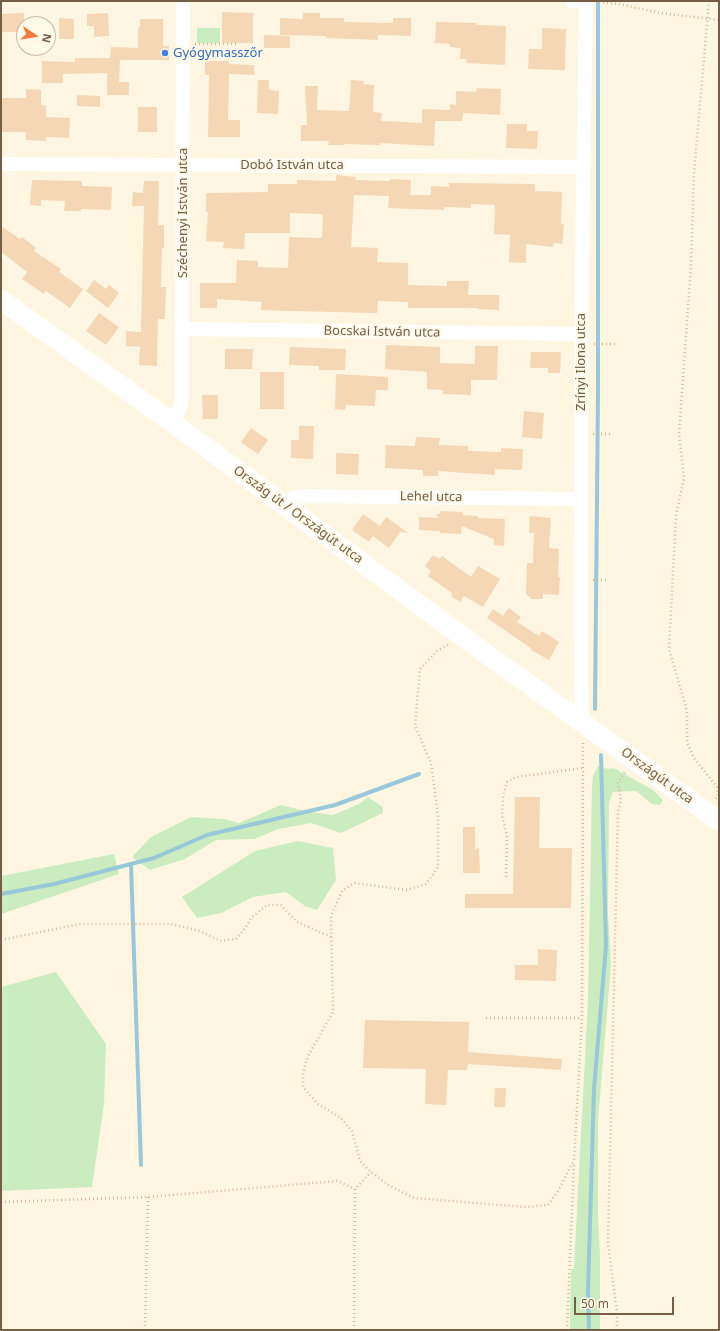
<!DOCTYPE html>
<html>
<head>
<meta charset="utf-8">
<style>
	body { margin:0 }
	#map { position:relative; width:720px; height:1331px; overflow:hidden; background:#fef6e0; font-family:"Noto Sans",sans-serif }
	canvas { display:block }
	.frame { position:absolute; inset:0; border:2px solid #765d46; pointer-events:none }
	.north { position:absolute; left:16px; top:16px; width:40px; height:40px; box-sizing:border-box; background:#fff9e8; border:1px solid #c8bba7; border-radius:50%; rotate:102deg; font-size:11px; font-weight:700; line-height:16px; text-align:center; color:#765d46 }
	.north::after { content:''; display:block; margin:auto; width:14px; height:18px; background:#f07b3d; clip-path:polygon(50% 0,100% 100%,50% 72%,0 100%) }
	.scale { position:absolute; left:574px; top:1297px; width:100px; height:18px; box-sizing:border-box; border:2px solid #765d46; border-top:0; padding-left:5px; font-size:12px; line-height:14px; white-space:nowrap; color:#765d46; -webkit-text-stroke:3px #fff9e8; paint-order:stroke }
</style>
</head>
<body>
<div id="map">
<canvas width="720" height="1331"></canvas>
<div class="frame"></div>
<div class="north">N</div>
<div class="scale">50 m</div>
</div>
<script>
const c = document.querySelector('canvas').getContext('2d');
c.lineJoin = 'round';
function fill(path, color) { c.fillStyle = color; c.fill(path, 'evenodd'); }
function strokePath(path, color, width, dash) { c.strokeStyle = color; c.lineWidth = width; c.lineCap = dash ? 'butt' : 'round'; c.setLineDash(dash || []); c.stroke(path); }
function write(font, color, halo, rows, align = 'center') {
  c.font = font + ' "Noto Sans",sans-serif'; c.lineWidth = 4; c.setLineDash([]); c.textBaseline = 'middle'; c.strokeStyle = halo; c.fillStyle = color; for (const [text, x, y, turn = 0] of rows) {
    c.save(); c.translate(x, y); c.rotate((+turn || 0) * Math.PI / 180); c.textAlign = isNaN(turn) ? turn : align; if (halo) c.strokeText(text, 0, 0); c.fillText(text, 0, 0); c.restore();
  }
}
fill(new Path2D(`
	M197 28H220V43H197Z
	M598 766 608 769 614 768 653 790 663 800 660 805 652 804 636 791 613 792 609 803 608 914 611 964 598 1121V1219L600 1256V1330H570L571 1271 574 1267 588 1000 592 786 593 776Z
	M368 797 383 807V813L341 833 311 823 278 829 255 839 216 840 185 859 150 870 132 857 151 837 191 817 224 819 239 823 281 805 310 812 333 815 359 804Z
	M298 841 333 848 336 880 317 910 305 906 286 892 253 897 221 913 197 918 182 897 255 851Z
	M114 854 119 874 1 914V876Z
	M56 972 106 1044 104 1104 92 1187 1 1191V987Z`), '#cbecbe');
strokePath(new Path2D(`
	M595 709 598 391V1
	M131 864 141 1165
	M1 894 54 884 154 858 207 835 335 805 419 774
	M589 1330 588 1290 594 1089 606 946 601 755`), '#99c8da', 4);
fill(new Path2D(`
	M222 12 253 13V43H222Z
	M24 13V32H1V14Z
	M108 13 109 36 94 37V26H87V14Z
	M303 13H320V18H344V22L393 23V18H411V36L378 35V40L326 38V36L280 35V18L303 19Z
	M59 18 74 19V39H59Z
	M140 19H163V46H169V60H120L119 82H129V95H107V73L63 74V83H42V61L75 62V58H110L111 47 138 48V27H140Z
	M436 22 476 23V25L506 26 505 65 466 63 467 59H460L461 48 450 47V44L435 43Z
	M542 28 566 29 565 70 528 69 529 49H542Z
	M264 35 290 36V48H264Z
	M205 61H229V64L254 65V75L229 74 228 120H240V137H208L209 75H205Z
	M258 80H269V90L279 91 278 114 257 113Z
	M351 80 364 81 363 84 374 85 373 112 382 113 381 121 422 123V109L450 110V104L456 105V91L476 92 477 88 501 89 500 115 463 113 462 121H435L434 146 380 143V145L344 144V145H328L329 141H301V125H307L305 86H318L317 110 349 111Z
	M26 89 41 90V105L46 106V117L70 118 69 138 46 137V141L26 140V132H1V98H26Z
	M77 95 100 96V107L77 106Z
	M138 107H157V132H138Z
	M507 124H527V131H538L537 149 506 148Z
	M336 175 356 177 355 180 390 181V179L411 180 410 195H431V186L449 187V183L535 184V191L562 192 561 224H564L562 244 554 243 553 247 526 244V263L509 262 510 235 494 234 495 205 471 204V208L444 207V210L388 208 389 196 354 195 351 247 378 248 377 262 408 263V285L447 286V281H469L468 295H499V310L477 309V308H408V302L378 301 377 313 289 311 261 310 262 302 217 299V308H200V283H236L237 260 258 261V267L288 268 289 237 322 238 323 214 290 213V233H245L244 249 223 248 224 242 206 241 208 212H206V193L268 192V184H297V180L336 181Z
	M32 180 82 181V186L112 187 111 210 81 209V211H64L65 201 41 200V206L30 205Z
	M144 181H159L158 225H164V248H162L161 287H166L165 319H158L157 366 139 365 140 347 126 346V331L141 332 144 206H132L133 192 143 193Z
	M1 226 20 239 22 237 36 248 34 251 61 269 59 272 83 289 70 308 46 291 44 294 22 279 27 272 1 252Z
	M94 280 106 289 109 285 119 293 108 308 86 291Z
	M99 313 119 327 106 345 86 331Z
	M386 345 440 347V363L475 364V346H498L497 380H471V395L443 394V390L427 389V372L385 369Z
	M290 347 346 349 345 370H319V366L289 365Z
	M225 349H253L252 369H225Z
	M531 352H561L560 373H548V368H530Z
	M260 372H284V409H260Z
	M336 374 388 377V390H376L375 406 346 405 345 410 335 409Z
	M202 395H218V419H203Z
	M524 411 544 413 542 439 522 437Z
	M299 426H314L313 459 291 458V440H299Z
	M251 428 268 440 258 454 241 442Z
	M416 437 440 438 439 445 468 446V451L501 452V448L523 449 522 470 495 469V475L438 471V476H423V470L385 468 386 445 415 446Z
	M336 453 359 454 358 475 336 474Z
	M440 511 462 512V515L478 516V518L505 519 504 546 494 545V539L462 526 461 534 440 533V531L419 530V517L440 518 436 516 437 514H440Z
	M363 514 380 526 386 517 408 533 400 532 389 548 373 536 369 542 352 530Z
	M530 516 551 518 549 548 559 549 558 577H560L559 595 543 594V599H532L526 594 527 563H533L534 533H529Z
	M433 555 440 559 442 556 471 577 478 566 500 579 483 607 464 596 460 602 451 596 452 593 428 576 431 571 425 566Z
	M509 608 521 617 517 622 539 636 542 631 559 642 549 660 531 650 532 649 487 618 493 609 503 616Z
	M515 797H540L539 848H572L571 908H465V894H513Z
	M463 827H475V849L479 848 480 873H463Z
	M538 949 557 950 556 981 515 980V965H538Z
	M365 1020 469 1022 468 1052 562 1059 561 1070 468 1064 467 1070H448L446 1105 425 1104 426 1069 363 1068Z
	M495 1088H506L505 1107H494Z`), '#f5d7b6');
strokePath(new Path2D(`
	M709 1 694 173 691 266 679 434 684 478 676 516 669 649 687 711V742L694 758 717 787 718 796 715 799
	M599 2 618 4 661 13 719 20
	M195 44H236
	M594 344H618
	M593 434H613
	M593 580H606
	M448 645 437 651 420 669 415 726 431 763 438 815V867L426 884 407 890 354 883 342 891 331 916 333 1012 308 1056 303 1073V1087L318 1104 341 1118 352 1131 360 1161 371 1172 390 1186 414 1198 526 1207 548 1205 558 1191 574 1160 582 1018 583 743
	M506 877 507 835 502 816 503 796 507 782 516 777 583 768
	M1 940 80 924H171L200 931 220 941 236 939 246 927 251 918 267 905H281L297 922 331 937
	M486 1018H582
	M1 1202 148 1197 337 1181 355 1189
	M145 1330 148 1197
	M354 1330 355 1189 371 1172
	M567 1330 574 1163
	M617 1330V1313L608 1242 618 812 621 800 618 782 625 772`), '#d9ba9a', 2.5, [1, 3]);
strokePath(new Path2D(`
	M571 1H586
	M1 164 582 167
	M182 329 581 334
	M173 423 181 405 182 399 183 1
	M285 506 294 497 299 496 581 499
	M582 722C580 645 581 568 581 490 581 327 583 164 586 1`), '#fff', 14);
strokePath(new Path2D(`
	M1 300 173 423 463 637 719 821`), '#fff', 20);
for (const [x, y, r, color] of [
	[165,53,4,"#3f7fe0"]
]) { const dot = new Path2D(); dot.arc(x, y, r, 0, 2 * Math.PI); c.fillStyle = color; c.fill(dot); strokePath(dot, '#fff9e8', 1.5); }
write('13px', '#366cbe', '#fff9e8', [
	["Gyógymasszőr",173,53]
], 'left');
write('13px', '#765d46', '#fff9e8', [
	["Dobó István utca",292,165],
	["Széchenyi István utca",183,213,-90],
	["Bocskai István utca",382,332,1],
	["Zrínyi Ilona utca",581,362,-90],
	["Lehel utca",431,497,1],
	["Ország út / Országút utca",298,515,36],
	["Országút utca",657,776,36]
]);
</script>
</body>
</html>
